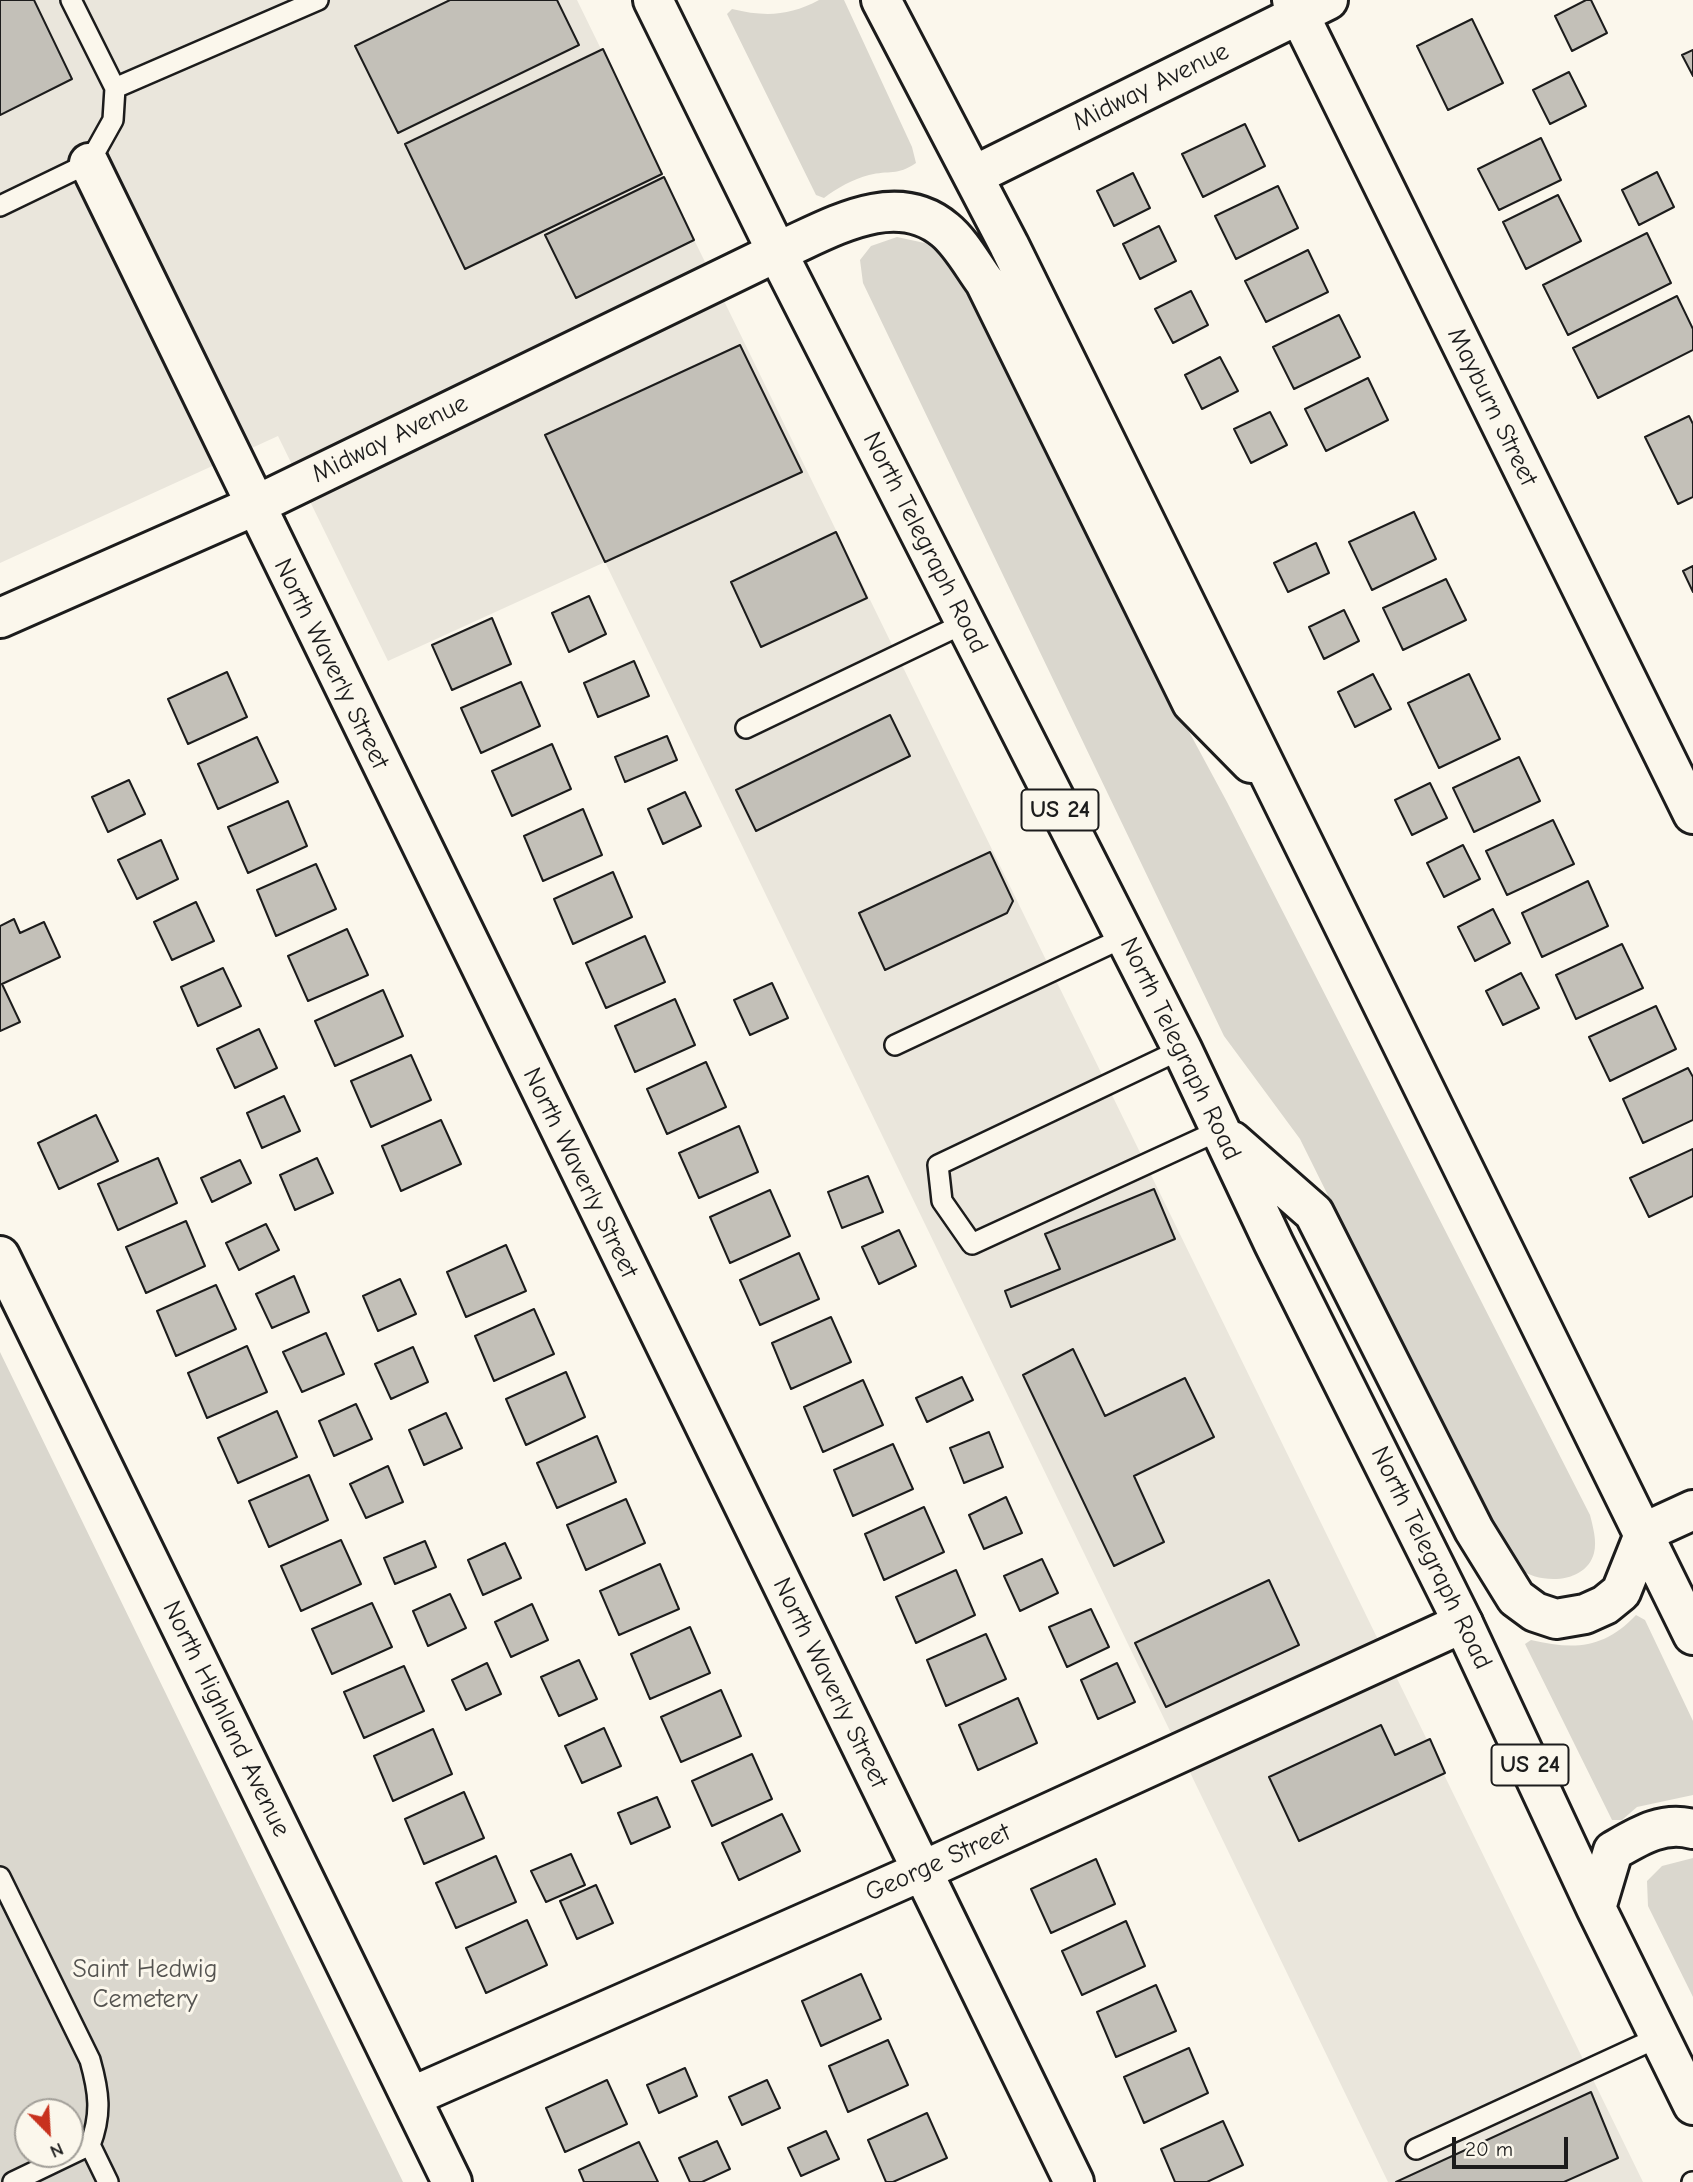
<!DOCTYPE html>
<html>
<head>
<meta charset="utf-8">
<style>
	body { margin:0 }
	#map { position:relative; width:1693px; height:2182px; overflow:hidden; background:#fbf7ec; font-family:"Comic Neue",sans-serif }
	canvas { display:block }
	.north { position:absolute; left:14px; top:2098px; width:70px; height:70px; box-sizing:border-box; background:#fbf7ec; border:2px solid #a29f99; border-radius:50%; rotate:156deg; font-size:19px; font-weight:700; line-height:28px; text-align:center; color:#1c1c1c }
	.north::after { content:''; display:block; margin:auto; width:24px; height:32px; background:#c8321e; clip-path:polygon(50% 0,100% 100%,50% 72%,0 100%) }
	.scale { position:absolute; left:1452px; top:2137px; width:116px; height:32px; box-sizing:border-box; border:4px solid #1c1c1c; border-top:0; padding-left:9px; font-size:21px; line-height:24px; white-space:nowrap; color:#1c1c1c; -webkit-text-stroke:5px #fbf7ec; paint-order:stroke }
</style>
</head>
<body>
<div id="map">
<canvas width="1693" height="2182"></canvas>
<div class="north">N</div>
<div class="scale">20 m</div>
</div>
<script>
const c = document.querySelector('canvas').getContext('2d');
c.lineJoin = 'round';
function fill(path, color) { c.fillStyle = color; c.fill(path, 'evenodd'); }
function strokePath(path, color, width, dash) { c.strokeStyle = color; c.lineWidth = width; c.lineCap = dash ? 'butt' : 'round'; c.setLineDash(dash || []); c.stroke(path); }
function write(font, color, halo, rows, align = 'center') {
  c.font = font + ' "Comic Neue",sans-serif'; c.lineWidth = 6; c.setLineDash([]); c.textBaseline = 'middle'; c.strokeStyle = halo; c.fillStyle = color; for (const [text, x, y, turn = 0] of rows) {
    c.save(); c.translate(x, y); c.rotate((+turn || 0) * Math.PI / 180); c.textAlign = isNaN(turn) ? turn : align; if (halo) c.strokeText(text, 0, 0); c.fillText(text, 0, 0); c.restore();
  }
}
fill(new Path2D(`
	M0 0H577L1643 2182H1388L605 562 388 661 278 436 0 563Z`), '#eae6dc');
fill(new Path2D(`
	M819 0H844L912 147 916 163C897 176 889 170 869 175 853 179 837 188 824 198L816 195 727 14 732 9C765 17 789 16 819 0Z
	M897 237 934 245 979 294 1159 676 1227 802 1590 1515C1593 1527 1597 1541 1594 1553 1586 1584 1540 1585 1518 1568 1512 1563 1507 1552 1502 1546L1300 1139 1224 1036 863 283 860 260 871 246Z
	M0 1352 403 2182H0ZM28 2112H70V2154H28Z
	M1636 1615 1645 1620 1693 1721V1795L1637 1807 1622 1820H1612L1525 1644 1531 1640C1574 1650 1604 1649 1636 1615Z
	M1693 1858V1997L1648 1906 1647 1881 1662 1866Z`), '#dad7ce');
const building = new Path2D(`
	M0 0H34L72 79 0 115Z
	M450 0H557L579 45 398 133 355 46Z
	M1586 0H1591L1607 33 1572 51 1555 16Z
	M1472 19 1503 83 1448 110 1417 46Z
	M603 49 662 174 465 269 405 144Z
	M1693 50V76L1682 55Z
	M1569 72 1586 106 1550 124 1533 90Z
	M1245 124 1265 166 1203 197 1182 154Z
	M1541 138 1561 180 1499 210 1478 169Z
	M1657 172 1674 207 1639 225 1622 190Z
	M1133 173 1150 208 1114 226 1097 191Z
	M664 177 694 240 576 298 545 235Z
	M1278 186 1298 228 1236 259 1215 216Z
	M1558 195 1581 241 1526 269 1503 222Z
	M1159 226 1176 261 1140 279 1123 244Z
	M1647 233 1671 283 1568 335 1543 285Z
	M1308 250 1328 292 1266 322 1245 281Z
	M1191 291 1208 325 1173 343 1155 309Z
	M1677 296 1693 329V350L1598 398 1573 348Z
	M1339 315 1360 357 1294 389 1273 347Z
	M740 345 802 472 605 562 545 435Z
	M1220 357 1238 391 1202 409 1185 375Z
	M1368 378 1388 420 1326 451 1305 409Z
	M1270 412 1287 445 1251 463 1234 429Z
	M1689 416 1693 424V497L1678 504 1645 437Z
	M1414 512 1436 559 1372 590 1349 542Z
	M836 532 867 598 761 647 731 582Z
	M1316 543 1329 573 1288 592 1274 563Z
	M1693 566V592L1683 571Z
	M1446 579 1466 620 1403 650 1383 608Z
	M589 596 606 634 569 652 552 613Z
	M1344 610 1359 641 1324 659 1309 627Z
	M492 618 511 664 452 690 432 645Z
	M634 661 649 696 598 717 584 683Z
	M227 672 247 717 188 744 168 699Z
	M1373 674 1391 709 1355 727 1338 692Z
	M1469 674 1500 739 1439 768 1408 703Z
	M521 682 540 726 481 753 461 708Z
	M890 715 910 756 756 831 736 790Z
	M667 736 677 760 625 782 615 757Z
	M257 737 278 782 218 809 198 764Z
	M552 744 571 789 512 816 492 771Z
	M1519 757 1540 801 1474 832 1453 788Z
	M129 780 145 814 108 832 92 797Z
	M1430 783 1447 818 1412 835 1395 800Z
	M685 792 701 826 663 844 648 809Z
	M288 801 307 846 248 873 228 827Z
	M583 809 602 855 543 881 524 836Z
	M1553 820 1574 864 1507 895 1486 851Z
	M161 840 178 879 137 899 118 860Z
	M1463 845 1480 879 1444 897 1427 863Z
	M990 852 1013 901 1007 913 885 970 859 913Z
	M316 864 336 909 276 936 257 890Z
	M613 872 632 917 573 944 554 899Z
	M1588 881 1608 926 1542 957 1522 913Z
	M196 902 214 941 172 960 154 922Z
	M1493 909 1510 943 1475 961 1458 927Z
	M14 919 20 933 44 922 60 957 2 984 20 1022 0 1031V926Z
	M347 929 368 975 308 1001 288 956Z
	M645 936 665 982 606 1008 586 963Z
	M1622 944 1643 988 1576 1019 1556 975Z
	M223 968 241 1006 198 1026 181 987Z
	M1521 973 1539 1008 1503 1025 1486 991Z
	M772 983 788 1018 750 1035 734 1000Z
	M383 990 403 1036 335 1066 315 1021Z
	M675 999 695 1045 635 1072 615 1026Z
	M1656 1006 1676 1049 1610 1081 1589 1037Z
	M259 1029 277 1068 235 1088 217 1049Z
	M411 1055 431 1100 371 1127 351 1081Z
	M706 1062 726 1107 667 1134 647 1089Z
	M1688 1068 1693 1077V1120L1643 1143 1623 1099Z
	M284 1096 300 1131 262 1148 247 1113Z
	M96 1115 118 1161 59 1189 38 1143Z
	M441 1120 461 1164 401 1191 382 1146Z
	M739 1126 758 1172 699 1198 679 1153Z
	M1693 1149V1196L1649 1217 1630 1178Z
	M158 1158 177 1203 118 1230 98 1184Z
	M317 1158 333 1193 295 1210 280 1175Z
	M240 1160 251 1183 212 1202 201 1178Z
	M868 1176 883 1212 842 1228 828 1192Z
	M1154 1189 1175 1239 1011 1307 1005 1291 1060 1269 1045 1234Z
	M770 1190 790 1236 730 1263 710 1217Z
	M186 1221 205 1266 146 1293 126 1247Z
	M266 1224 279 1250 239 1270 226 1243Z
	M899 1230 916 1266 879 1284 862 1247Z
	M506 1245 526 1291 466 1317 447 1272Z
	M799 1253 819 1299 760 1325 740 1280Z
	M294 1276 309 1312 272 1328 256 1294Z
	M400 1279 416 1314 378 1331 363 1296Z
	M216 1285 236 1329 176 1356 157 1311Z
	M534 1309 554 1354 494 1381 475 1336Z
	M831 1317 851 1362 791 1389 772 1343Z
	M326 1333 344 1374 302 1392 283 1352Z
	M247 1346 267 1392 207 1418 188 1373Z
	M413 1347 428 1382 391 1399 375 1364Z
	M1073 1349 1105 1416 1185 1378 1214 1437 1134 1476 1164 1542 1114 1566 1023 1375Z
	M566 1372 585 1417 526 1445 506 1399Z
	M962 1377 973 1400 927 1422 916 1398Z
	M863 1380 883 1425 823 1452 804 1407Z
	M356 1404 372 1439 334 1456 319 1421Z
	M277 1411 297 1457 238 1483 218 1438Z
	M446 1413 462 1448 424 1465 409 1430Z
	M989 1432 1003 1467 964 1483 950 1448Z
	M597 1436 616 1482 557 1508 537 1463Z
	M893 1444 913 1489 853 1516 834 1470Z
	M388 1466 403 1502 366 1518 350 1484Z
	M309 1475 328 1520 269 1547 249 1501Z
	M1006 1497 1022 1533 984 1549 969 1515Z
	M626 1499 645 1543 586 1570 567 1525Z
	M924 1507 944 1552 884 1580 865 1534Z
	M341 1540 361 1584 301 1611 281 1566Z
	M425 1541 436 1567 395 1584 384 1558Z
	M505 1543 521 1578 483 1595 468 1560Z
	M1042 1559 1058 1593 1020 1611 1004 1576Z
	M660 1564 679 1609 619 1635 600 1591Z
	M956 1570 975 1615 916 1643 896 1597Z
	M1269 1580 1299 1645 1166 1707 1135 1643Z
	M450 1594 466 1628 428 1646 413 1611Z
	M372 1603 392 1647 332 1674 312 1629Z
	M532 1604 548 1640 511 1657 495 1622Z
	M1091 1609 1109 1647 1067 1667 1049 1627Z
	M690 1627 710 1673 650 1699 631 1654Z
	M986 1634 1006 1679 946 1706 927 1660Z
	M579 1660 597 1699 559 1716 541 1677Z
	M487 1663 501 1694 466 1710 452 1680Z
	M1117 1663 1135 1702 1098 1719 1081 1680Z
	M404 1666 424 1711 364 1738 344 1692Z
	M721 1690 741 1736 681 1762 661 1717Z
	M1018 1698 1037 1743 978 1770 959 1725Z
	M1381 1725 1395 1755 1430 1739 1445 1773 1299 1841 1269 1777Z
	M604 1728 621 1766 582 1783 565 1746Z
	M433 1729 452 1774 393 1801 374 1756Z
	M752 1754 772 1799 712 1826 692 1781Z
	M464 1792 484 1838 424 1864 405 1819Z
	M657 1797 670 1827 631 1844 618 1813Z
	M782 1814 800 1851 739 1880 722 1843Z
	M571 1854 585 1885 546 1902 531 1871Z
	M496 1856 516 1902 456 1928 436 1883Z
	M1096 1859 1115 1904 1051 1933 1031 1889Z
	M596 1885 613 1923 577 1939 560 1901Z
	M527 1920 547 1965 486 1993 466 1948Z
	M1126 1921 1145 1966 1082 1995 1062 1951Z
	M861 1974 881 2019 821 2046 802 2001Z
	M1156 1985 1176 2031 1116 2057 1097 2012Z
	M888 2040 908 2085 848 2112 829 2066Z
	M1189 2048 1208 2093 1144 2123 1124 2077Z
	M685 2068 697 2096 659 2113 647 2085Z
	M607 2080 627 2124 565 2152 546 2108Z
	M767 2080 780 2108 742 2125 729 2097Z
	M1591 2092 1618 2158 1564 2182H1396Z
	M927 2113 947 2158 893 2182H886L868 2140Z
	M1223 2121 1243 2165 1207 2182H1175L1161 2149Z
	M826 2131 839 2159 801 2176 788 2148Z
	M717 2141 730 2169 702 2182H690L679 2158Z
	M639 2142 658 2182H584L579 2170Z`);
fill(building, '#c3c0b8');
strokePath(building, '#1c1c1c', 2);
const lane = new Path2D(`
	M115 88 318 0
	M0 206 89 163 113 120 115 88 71 0
	M746 728 965 623
	M895 1045 1125 937
	M1182 1049 938 1165 942 1201 972 1244 1220 1130
	M0 1877 90 2060C99 2092 102 2114 90 2145L13 2182
	M90 2145 108 2182
	M1416 2149 1659 2037
	M1692 2182H1693`);
const street = new Path2D(`
	M1292 0 1693 814
	M89 163 1074 2182
	M975 175 1328 0
	M0 618 254 506 777 252
	M0 1256 452 2182
	M1645 1532 1693 1510
	M411 2097 922 1871 1463 1623`);
const primary = new Path2D(`
	M653 0 777 252 1182 1049 1274 1244 1463 1623 1596 1908 1693 2105
	M881 0 1009 245 1693 1635
	M777 252C828 230 894 187 945 230 961 243 973 266 985 282L1192 703 1251 763
	M1232 1141 1314 1213 1474 1530 1516 1598 1535 1612 1556 1619 1585 1614 1605 1605 1621 1592 1645 1532
	M1596 1908 1613 1851C1639 1836 1662 1821 1693 1829`);
strokePath(lane, '#1c1c1c', 24);
strokePath(street, '#1c1c1c', 44);
strokePath(primary, '#1c1c1c', 44);
strokePath(lane, '#fbf7ec', 19);
strokePath(street, '#fbf7ec', 38);
strokePath(primary, '#fbf7ec', 38);
for (const [x, y, w] of [
	[1060,810,77],
	[1530,1765,77]
]) { const box = new Path2D(); box.roundRect(x - w / 2, y - 20.5, w, 41, 5); c.fillStyle = '#fbf7ec'; c.fill(box); strokePath(box, '#1c1c1c', 2); }
write('bold 24px', '#1c1c1c', null, [
	["US 24",1060,810],
	["US 24",1530,1765]
]);
write('26px', '#1c1c1c', '#fbf7ec', [
	["Midway Avenue",1151,87,-26],
	["Mayburn Street",1492,407,64],
	["Midway Avenue",390,439,-26],
	["North Telegraph Road",925,543,63],
	["North Waverly Street",331,664,64],
	["North Telegraph Road",1180,1049,64],
	["North Waverly Street",580,1173,64],
	["North Telegraph Road",1431,1558,64],
	["North Waverly Street",830,1683,64],
	["North Highland Avenue",226,1719,64],
	["George Street",938,1863,-24]
]);
write('26px', '#555451', '#fbf7ec', [
	["Saint Hedwig",145,1970],
	["Cemetery",145,2000]
]);
</script>
</body>
</html>
